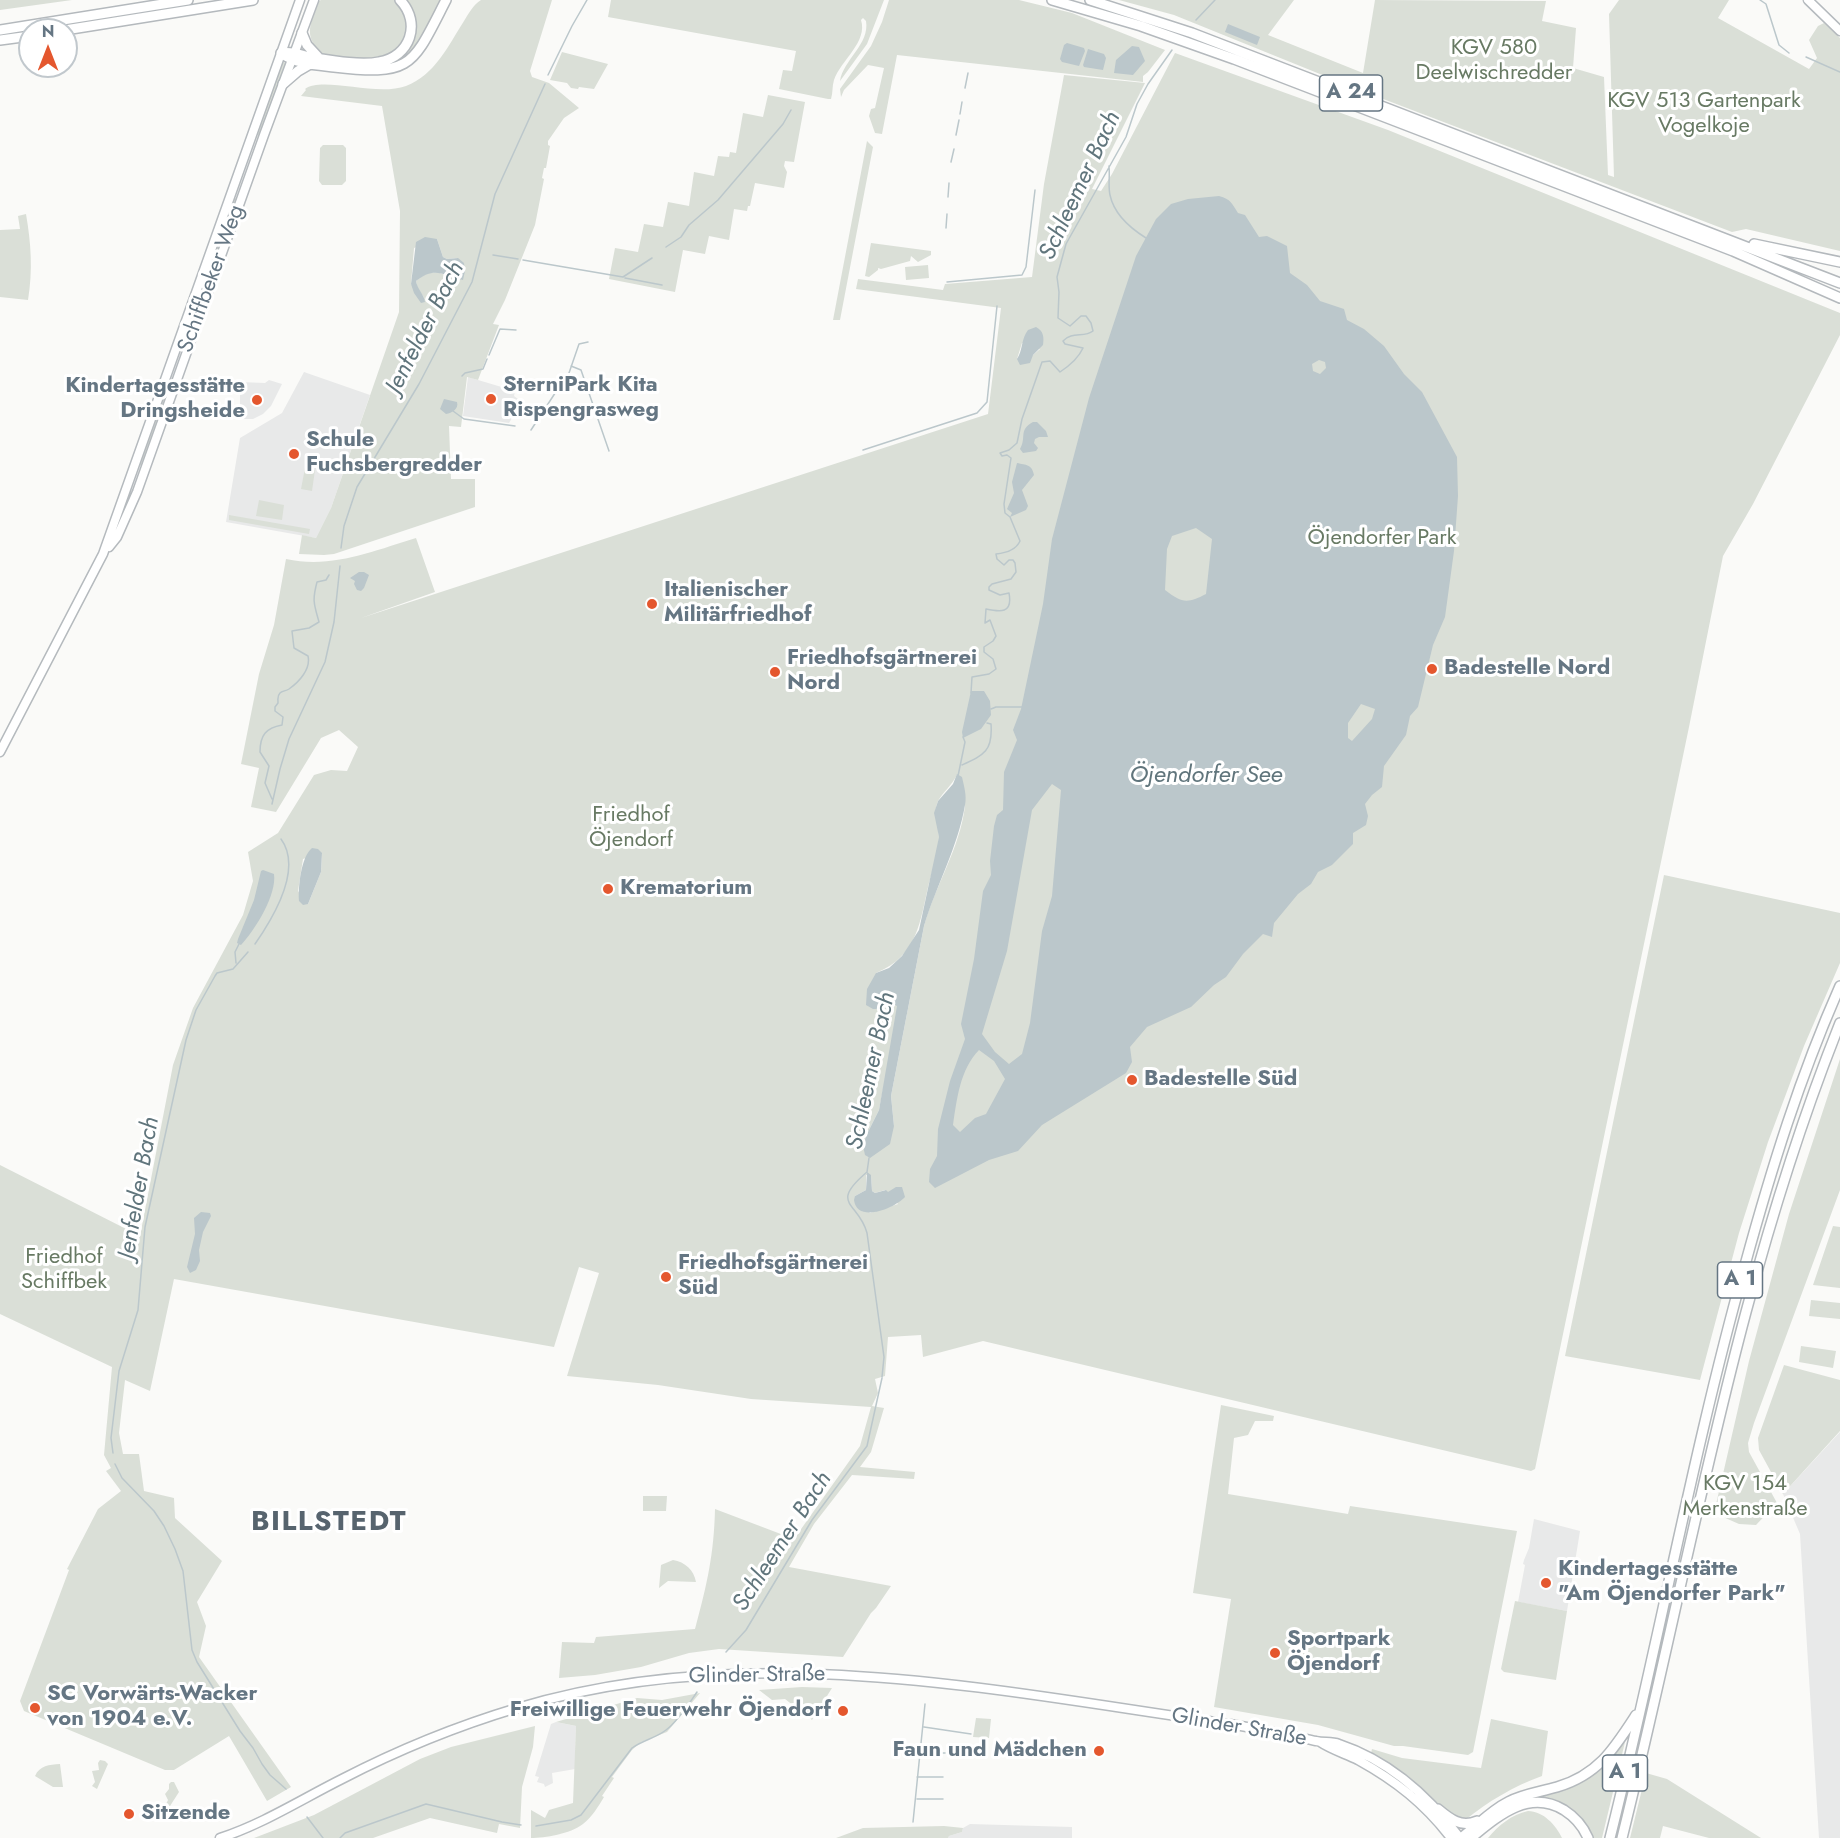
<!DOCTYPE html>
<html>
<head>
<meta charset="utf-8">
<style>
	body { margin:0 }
	#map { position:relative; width:1840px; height:1838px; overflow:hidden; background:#fafaf8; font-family:Jost,sans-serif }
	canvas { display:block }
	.north { position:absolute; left:18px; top:18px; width:60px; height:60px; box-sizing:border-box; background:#fff; border:2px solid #c1c8cd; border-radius:50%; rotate:0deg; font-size:16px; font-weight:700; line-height:24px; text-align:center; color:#657683 }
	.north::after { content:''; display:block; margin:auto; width:21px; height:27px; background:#e4572e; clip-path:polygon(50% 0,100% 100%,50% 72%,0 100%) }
</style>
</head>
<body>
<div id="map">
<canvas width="1840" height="1838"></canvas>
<div class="north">N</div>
</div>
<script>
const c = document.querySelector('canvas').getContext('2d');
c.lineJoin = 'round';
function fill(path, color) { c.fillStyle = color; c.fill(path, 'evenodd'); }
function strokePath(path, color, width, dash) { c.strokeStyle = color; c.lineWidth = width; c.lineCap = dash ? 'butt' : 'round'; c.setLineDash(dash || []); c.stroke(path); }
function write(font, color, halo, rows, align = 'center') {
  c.font = font + ' Jost,sans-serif'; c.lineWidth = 6; c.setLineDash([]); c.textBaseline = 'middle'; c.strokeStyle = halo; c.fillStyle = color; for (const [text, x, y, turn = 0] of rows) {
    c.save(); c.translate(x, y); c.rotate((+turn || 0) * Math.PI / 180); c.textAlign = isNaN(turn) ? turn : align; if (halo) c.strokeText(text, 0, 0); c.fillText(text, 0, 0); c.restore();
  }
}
fill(new Path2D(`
	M304 372 370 395 331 508 316 538 226 522 240 438 282 413Z
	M468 377 515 391 514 396 522 402 509 423 463 416Z
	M269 380 282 384 271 406 263 414 253 419H240V382L265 383Z
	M1840 1432V1838H1819L1800 1534 1783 1494Z
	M1534 1519 1580 1531 1567 1611 1518 1602 1525 1565 1523 1564 1524 1560 1529 1548Z
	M556 1722 576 1726 575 1769 552 1773 553 1783 545 1787 544 1784 537 1782 539 1777 535 1776 551 1724Z
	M970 1824 1072 1827V1838H948L949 1836 962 1832 963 1828Z`), '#e8e9e9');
fill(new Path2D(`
	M0 0H72L0 10Z
	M321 0H394C402 6 409 18 408 28 408 32 406 34 405 37 393 70 346 58 320 54 303 32 311 25 319 1Z
	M403 0H443C428 26 414 71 378 64L411 41Z
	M481 0H552L530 71 532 77 549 83 579 108 564 118 548 141V145L550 146 546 168H544L542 178 544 179 535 225 505 300 493 324 499 325 478 380 467 377 461 427 449 426 451 479H475V507L334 554 324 555 299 554 302 535 316 538 331 508 399 312 400 211 382 106 301 96 306 90 305 89C323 76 376 97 406 86 435 75 448 46 464 21 469 13 473 5 481 0ZM437 239 443 257 447 259 458 258 448 277C435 269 427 272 416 281L417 288 425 299 411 284 414 248Z
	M611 0H884L867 44 840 81C843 60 870 44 866 21L863 18 861 20C868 42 841 60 834 80 832 86 833 93 831 99H828L779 89 783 70 792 71 796 51 608 17Z
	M889 0H1019L1072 13 1165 50 1148 72 1143 76V82L897 55 882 134 875 133 869 116 871 109 875 108 884 68 868 65 844 90 841 97 840 89 871 46 882 22Z
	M1119 0H1294L1268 35 1363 73 1375 0 1546 1 1542 21 1576 28 1573 68 1604 77 1608 175 1614 177 1609 14 1619 0H1729L1718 18 1809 69 1817 58 1809 40 1818 26 1824 23 1840 38V251L1746 229 1732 232 1357 89 1174 15Z
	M562 52 608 64 594 89 579 87 578 89 571 88 567 83 550 80Z
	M1175 53 1388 130 1840 313V335L1753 504 1723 556 1689 727 1535 1469 1531 1471 983 1341 923 1357 921 1335 888 1337 885 1376 875 1379 878 1393 872 1406 884 1408 871 1452 860 1467 915 1472 914 1479 852 1475 814 1524 789 1567 891 1586 876 1608 871 1613 843 1657 719 1649 689 1653 641 1667 595 1675 559 1678 562 1642 594 1643 596 1637 695 1629C707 1585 714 1554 715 1509L794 1539 860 1446 871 1407 751 1399 658 1385 567 1376 599 1273 579 1267 554 1347 174 1279 150 1391 125 1380 119 1433 123 1454H139L144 1491 174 1498 175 1518 222 1561 197 1602 206 1626 199 1657 291 1787 267 1801 229 1736 174 1770H165L24 1711 20 1701 69 1570 67 1569 98 1509 121 1491 106 1471 111 1468 104 1455 112 1367 0 1314V1165L140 1236 173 1065 193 1008 243 915 253 881 248 852 278 833 314 775 331 770 347 771 358 747 339 730 321 738 276 812 251 807 259 768 241 764 259 674 274 625 286 559C332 569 373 551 416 538L435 592 361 618 988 414 1001 308 856 289 858 279 943 290 945 284 1032 277 1044 184 1064 75 1145 83 1092 189 1101 191 1112 174ZM1066 203 1075 214 1071 224 1059 229 1057 233 1059 244 1052 233 1061 220ZM1022 343 1040 349 1033 355 1017 359ZM957 775C959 784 966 797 965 806 960 848 935 886 924 926L891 1096 894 1126 867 1134 879 1110 897 1018V1005L888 1001 876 973C918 956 920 921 929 883 933 868 939 852 939 837 939 824 932 816 938 801 943 792 952 785 957 775ZM322 853 321 872 308 904 298 891 303 859ZM866 1175H871L872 1191 875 1193 885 1190 898 1204 870 1213 855 1196 866 1190Z
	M283 62 286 63 257 142 259 125 280 64Z
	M768 95 805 102 794 162 785 161 784 166 787 172 784 188 755 183 750 206H748L747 211 734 209 729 240 709 236 705 254 683 250 675 292 609 279 615 248 638 252 644 224 663 227 668 202 689 206 694 172 714 176 718 156 729 157 730 152 736 153 743 113 763 117Z
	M867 141 873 147 840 320H833Z
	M323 145H343L346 148V181L342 185H322L319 181 320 148Z
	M234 198 237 199 196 316 199 295Z
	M26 214C31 243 33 270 28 300L0 297V230L20 229 18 216Z
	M871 243 931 251V255L918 262 911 256 910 261 881 269 878 268V270L869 277 865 276Z
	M928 265 929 278 906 280 905 267Z
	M164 394 166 399 143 466 139 465Z
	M305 468 315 470 312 491 301 489Z
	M259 500 284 505 282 520 256 516Z
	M229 515 310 529 309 534 229 520Z
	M1664 875 1840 913V963L1804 1046 1768 1142 1739 1233 1700 1380 1565 1356Z
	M1840 1059V1190L1754 1423 1748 1443 1749 1452 1777 1503 1756 1525 1739 1524 1714 1513 1749 1361 1789 1214Z
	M1833 1226 1840 1227V1288L1813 1285Z
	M1811 1300 1840 1303V1319L1809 1316Z
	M1801 1346 1836 1351 1833 1368 1799 1362Z
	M1784 1365 1840 1380V1431L1783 1494 1759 1450 1758 1438Z
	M1221 1405 1274 1416 1273 1421H1255L1248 1435 1234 1438 1228 1494 1348 1514 1350 1506 1517 1531 1473 1752 1468 1755 1403 1746H1394L1318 1725 1214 1707 1231 1599 1193 1593Z
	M643 1496H667L666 1511H643Z
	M673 1560C685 1562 694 1570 696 1582L668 1581 659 1588 661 1565Z
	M1515 1601 1567 1611 1556 1680 1504 1672 1501 1669Z
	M802 1687 832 1688 812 1720 785 1699 772 1700 759 1690Z
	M700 1693 667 1732 641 1742 632 1750 612 1777 614 1778 602 1796 604 1797C598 1807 592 1817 583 1824 570 1834 545 1838 531 1838V1810L545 1818 549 1810 573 1803 576 1726 556 1722 637 1698 662 1700Z
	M976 1718 991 1719 989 1738 973 1737Z
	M1491 1719 1548 1731 1542 1776C1512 1787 1489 1801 1464 1821L1450 1815 1408 1776 1371 1753 1372 1749 1402 1758 1481 1768Z
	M535 1726 533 1747 522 1787 520 1828 499 1824 497 1833 430 1818 373 1838H254L314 1815 420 1759 451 1747Z
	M1625 1742 1602 1838H1592C1582 1813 1569 1806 1544 1799L1541 1794 1572 1785 1595 1773Z
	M100 1760 105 1761 108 1764 97 1789 92 1786 95 1782 92 1771 99 1770 98 1763Z
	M60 1764 63 1787H53L35 1776C40 1765 49 1765 60 1764Z
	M1646 1773 1667 1779 1761 1838H1709L1663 1826 1660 1838H1630Z
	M171 1782H174L179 1792 170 1806 166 1804 168 1800 165 1794 169 1789V1784Z
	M1528 1811C1543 1811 1556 1825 1562 1838H1488C1499 1825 1511 1815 1528 1811Z
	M944 1826 963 1828 962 1832 949 1836 948 1838H836L863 1828Z`), '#dadfd7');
fill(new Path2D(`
	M1228 24 1260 37 1257 45 1225 32Z
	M1067 43 1084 48 1085 51 1079 66 1062 62 1060 59 1064 45Z
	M1132 46 1139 47 1145 61 1133 75 1114 73 1116 60Z
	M1088 49 1104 54 1106 58 1103 70 1084 67 1083 65Z
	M1219 196C1231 199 1232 204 1238 213L1245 215 1259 237 1267 236 1287 246 1290 273 1307 285 1320 301 1344 309 1347 320 1364 329 1384 346 1404 374 1422 392 1457 457 1458 496 1454 551 1445 617 1433 645 1418 707 1410 716 1406 735 1384 766 1382 787 1372 795 1365 804 1368 816 1366 825 1353 833V844L1332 865 1318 872 1311 884 1298 894 1274 923 1272 937 1263 934 1243 954 1226 977 1214 985 1191 1007 1147 1027 1130 1047 1132 1062 1126 1073 1042 1125 1018 1151 989 1160 935 1188 929 1182 930 1169 937 1156 938 1129 950 1081 965 1039 961 1024 974 959 983 891 991 875 990 861 994 826 997 815 1003 810 1004 772 1017 740 1013 730 1021 709 1043 604 1052 539 1089 398 1136 256 1156 219 1171 204 1188 199ZM1319 360 1325 362 1326 368 1320 374 1313 371 1312 364ZM1196 528 1212 539 1206 594C1187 604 1182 603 1165 590L1167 549 1172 536ZM1361 704 1375 709 1372 719 1352 741 1348 738V723ZM1052 784 1061 790 1052 896 1042 931 1030 1023 1022 1054 1009 1064 995 1052 982 1034 1007 951 1032 810ZM979 1050 994 1061 1005 1079 986 1114 975 1118 960 1132 953 1125C957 1098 960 1070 979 1050Z
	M1070 201 1076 203C1079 217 1069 223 1059 230L1057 239 1060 248 1055 249C1046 235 1056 230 1062 219 1065 214 1065 209 1065 204Z
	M425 237 437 239 443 257 447 259 458 258 464 263 465 271 463 280C442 275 435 266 416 281 417 289 424 294 425 302L421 303 414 293 411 284 416 242Z
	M1036 327C1044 331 1044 338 1043 345L1033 355 1030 363 1020 365 1017 359C1023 350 1021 339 1028 330Z
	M444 399 457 402C459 409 452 413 446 414L440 409Z
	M1033 422H1037L1046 431 1048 437H1039L1035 439 1034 443 1038 448 1036 451 1023 453 1020 449C1027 437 1018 430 1033 422Z
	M1017 463C1026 465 1032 464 1034 475L1022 490 1028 506 1026 510 1010 517 1012 513 1007 509 1014 493 1012 482Z
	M359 572H364L369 575 364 588 361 591 357 590 354 584 355 581 350 578Z
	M971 691H984L990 701 991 715 981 729 963 738 962 732Z
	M957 774 962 777C964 786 967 796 965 805 958 847 936 886 924 926L891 1096 894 1126 890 1144 870 1158 865 1155 863 1146 867 1134 879 1110 897 1006 888 1001 883 1009H873L866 1005 867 989 876 973 889 968 902 956 919 930 939 837 934 813 938 801 953 784Z
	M312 848 318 849 322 853 321 872 308 904 303 905 299 901C298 887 301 857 312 848Z
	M263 870 274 874C277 895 255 930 241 945L237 943 238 939 254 900 261 871Z
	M867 1172 871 1175 872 1191 875 1193 886 1190 888 1192 896 1187H902L905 1197C895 1208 857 1224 854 1200L855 1196 866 1190Z
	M201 1212 210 1213 211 1216 203 1232 199 1250 200 1261 196 1270 190 1273 187 1267 195 1234 194 1218Z`), '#bbc7cb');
strokePath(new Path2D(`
	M1760 0 1766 4 1779 45 1789 53
	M1196 20 1215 0
	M1806 57 1840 72
	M548 75 572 26 587 0
	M965 88 968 73
	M960 114 962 102
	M956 135 959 120
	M951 162 954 149
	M1109 166C1110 176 1108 186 1110 195 1114 214 1130 228 1146 238
	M948 197 949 183
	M946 228 947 214
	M666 247 681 237 689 225 718 200 783 124 791 110
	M493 255 518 259
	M523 260 623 277 652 258
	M625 278 662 285
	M947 282 1022 275 1026 267 1035 190
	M489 355 500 329 516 330
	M571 366 581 370 609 451
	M462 376 465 373 483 369 487 359
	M562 383 569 373 579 344 588 342
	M453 411 464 419 515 426
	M531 430 561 384
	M863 450 977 413 987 402 997 306
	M341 548 344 526 357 487 419 384 472 282 495 194 545 84
	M971 693 972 677 989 674 996 669 993 659 984 652V647L993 641 996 636 990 620 985 623 986 609C1000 612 1013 614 1009 593L1000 595 989 590V587L992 584 1011 579 1016 572 1015 563 1013 560H1009L1004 565 997 559 996 554C1006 553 1016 550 1020 541L1010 517 1005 513 1004 504 1011 458 1007 455 1002 456 1000 453 1009 450 1017 443 1022 419 1042 362 1050 361 1060 372C1069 366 1079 357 1083 348L1065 344 1063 341C1072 331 1084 338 1093 331L1091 323 1086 316H1081L1070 326 1058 318 1059 292 1057 277 1066 244 1126 137 1137 104 1148 84 1172 50
	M991 709 996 707H1022
	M962 765C984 755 993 751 991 724L987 723
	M958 776 965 742 963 737
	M272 799 265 783 269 766 260 752C260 735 266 728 282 725L283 717 275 711V707L278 703C278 698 277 696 280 693 282 691 286 691 289 689 299 682 311 669 308 656L294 648 292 631 309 628 319 622C314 604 312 601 317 582L326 580 329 575
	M272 804 280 769 289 739 325 662 334 622 340 566
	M255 944C273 918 303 869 281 839
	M236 963 235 952 239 944
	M869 1158 867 1172C828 1205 859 1202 867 1233L884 1357 882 1377
	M113 1453 111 1438 119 1371 138 1310 145 1227 186 1040 196 1010 215 976 217 973 233 969 248 952
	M115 1464 122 1478 154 1511 164 1526 175 1549 183 1571 192 1650 197 1662 240 1731 253 1748 262 1764 270 1775 286 1789
	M726 1652 746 1630 812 1520 867 1446 882 1378
	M924 1727 971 1734
	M922 1753H945
	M917 1777H943
	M917 1799H943
	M307 1817 323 1838
	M913 1822 925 1704
	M536 1826 571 1820 581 1815 632 1748C643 1740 656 1738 666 1730 678 1721 688 1705 697 1692
	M340 1838 345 1833 426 1804 502 1822 521 1825`), '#bbc7cb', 1.5);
const major = new Path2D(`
	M1808 0 1840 31
	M109 547 117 537 137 492 264 135 314 0
	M0 752 103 554 300 0
	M1320 1742C1332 1750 1346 1754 1358 1760 1396 1781 1425 1804 1451 1838
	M220 1838C263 1824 302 1799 342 1779 398 1750 457 1726 517 1708 751 1637 995 1691 1230 1724 1259 1729 1287 1735 1316 1741 1324 1743 1331 1741 1339 1744 1390 1761 1428 1795 1460 1838`);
const highway = new Path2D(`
	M1052 0 1141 26 1234 59 1733 251 1840 298
	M1090 0 1192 33 1840 283
	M0 30 188 0
	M65 30 253 0
	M302 33 307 45 319 58
	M0 40 30 36
	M281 53C295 64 317 65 334 67 413 76 412 66 446 0
	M282 53C292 51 300 55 310 57 329 60 360 66 379 62 410 57 422 23 400 0
	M283 84 298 71 310 64
	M1754 244 1840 262
	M1438 1809C1450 1819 1461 1828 1477 1821
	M1472 1837C1499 1815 1529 1789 1564 1810 1575 1817 1583 1826 1588 1838
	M1461 1838C1477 1826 1490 1811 1508 1802 1523 1794 1540 1792 1557 1787 1598 1775 1614 1749 1636 1715
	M1610 1838C1658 1648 1692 1454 1745 1265 1771 1170 1800 1076 1840 986
	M1622 1838C1690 1565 1735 1285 1840 1023`);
strokePath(major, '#b5babe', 11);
strokePath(highway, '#b4b9bd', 12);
strokePath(major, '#fff', 8);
strokePath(highway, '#fff', 9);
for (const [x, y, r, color] of [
	[491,399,6,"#e4572e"],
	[257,400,6,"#e4572e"],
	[294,454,6,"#e4572e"],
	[652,604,6,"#e4572e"],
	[1432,669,6,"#e4572e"],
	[775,672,6,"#e4572e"],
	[608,889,6,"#e4572e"],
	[1132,1080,6,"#e4572e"],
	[666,1277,6,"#e4572e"],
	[1546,1583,6,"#e4572e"],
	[1275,1653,6,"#e4572e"],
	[35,1708,6,"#e4572e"],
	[843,1711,6,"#e4572e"],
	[1099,1751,6,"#e4572e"],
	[129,1814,6,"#e4572e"]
]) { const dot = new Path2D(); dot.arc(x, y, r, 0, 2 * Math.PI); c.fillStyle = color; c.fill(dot); strokePath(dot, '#fff', 2); }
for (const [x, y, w] of [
	[1351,93,63],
	[1740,1280,45],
	[1625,1773,45]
]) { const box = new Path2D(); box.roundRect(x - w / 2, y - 18, w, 36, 4.5); c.fillStyle = '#fff'; c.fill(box); strokePath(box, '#657683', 1.5); }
write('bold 21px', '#657683', null, [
	["A 24",1351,93],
	["A 1",1740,1280],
	["A 1",1625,1773]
]);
write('22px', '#687a64', '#fff', [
	["KGV 580",1494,49],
	["Deelwischredder",1494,74],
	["KGV 513 Gartenpark",1704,102],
	["Vogelkoje",1704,127],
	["Öjendorfer Park",1382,539],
	["Friedhof",631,816],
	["Öjendorf",631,841],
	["Friedhof",64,1258],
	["Schiffbek",64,1283],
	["KGV 154",1745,1485],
	["Merkenstraße",1745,1510]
]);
write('22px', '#657683', '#fff', [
	["Schiffbeker Weg",212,279,-70],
	["Glinder Straße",757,1676,-1],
	["Glinder Straße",1239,1728,10]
]);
write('bold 22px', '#657683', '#fff', [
	["SterniPark Kita",503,386],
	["Rispengrasweg",503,411],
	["Kindertagesstätte",245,387,"right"],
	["Dringsheide",245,412,"right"],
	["Schule",306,441],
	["Fuchsbergredder",306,466],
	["Italienischer",664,591],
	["Militärfriedhof",664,616],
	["Friedhofsgärtnerei",787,659],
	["Nord",787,684],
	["Badestelle Nord",1444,669],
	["Krematorium",620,889],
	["Badestelle Süd",1144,1080],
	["Friedhofsgärtnerei",678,1264],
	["Süd",678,1289],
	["Kindertagesstätte",1558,1570],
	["\"Am Öjendorfer Park\"",1558,1595],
	["Sportpark",1287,1640],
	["Öjendorf",1287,1665],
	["SC Vorwärts-Wacker",47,1695],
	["von 1904 e.V.",47,1720],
	["Freiwillige Feuerwehr Öjendorf",831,1711,"right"],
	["Faun und Mädchen",1087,1751,"right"],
	["Sitzende",141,1814]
], 'left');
write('italic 24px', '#60757c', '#fff', [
	["Schleemer Bach",1081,186,-65],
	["Jenfelder Bach",426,328,-63],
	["Öjendorfer See",1206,776],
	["Schleemer Bach",872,1071,-78],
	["Jenfelder Bach",140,1188,-80],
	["Schleemer Bach",783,1542,-57]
]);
c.letterSpacing = '1.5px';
write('bold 28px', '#57646e', '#fff', [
	["BILLSTEDT",329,1523]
]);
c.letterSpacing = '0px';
</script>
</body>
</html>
